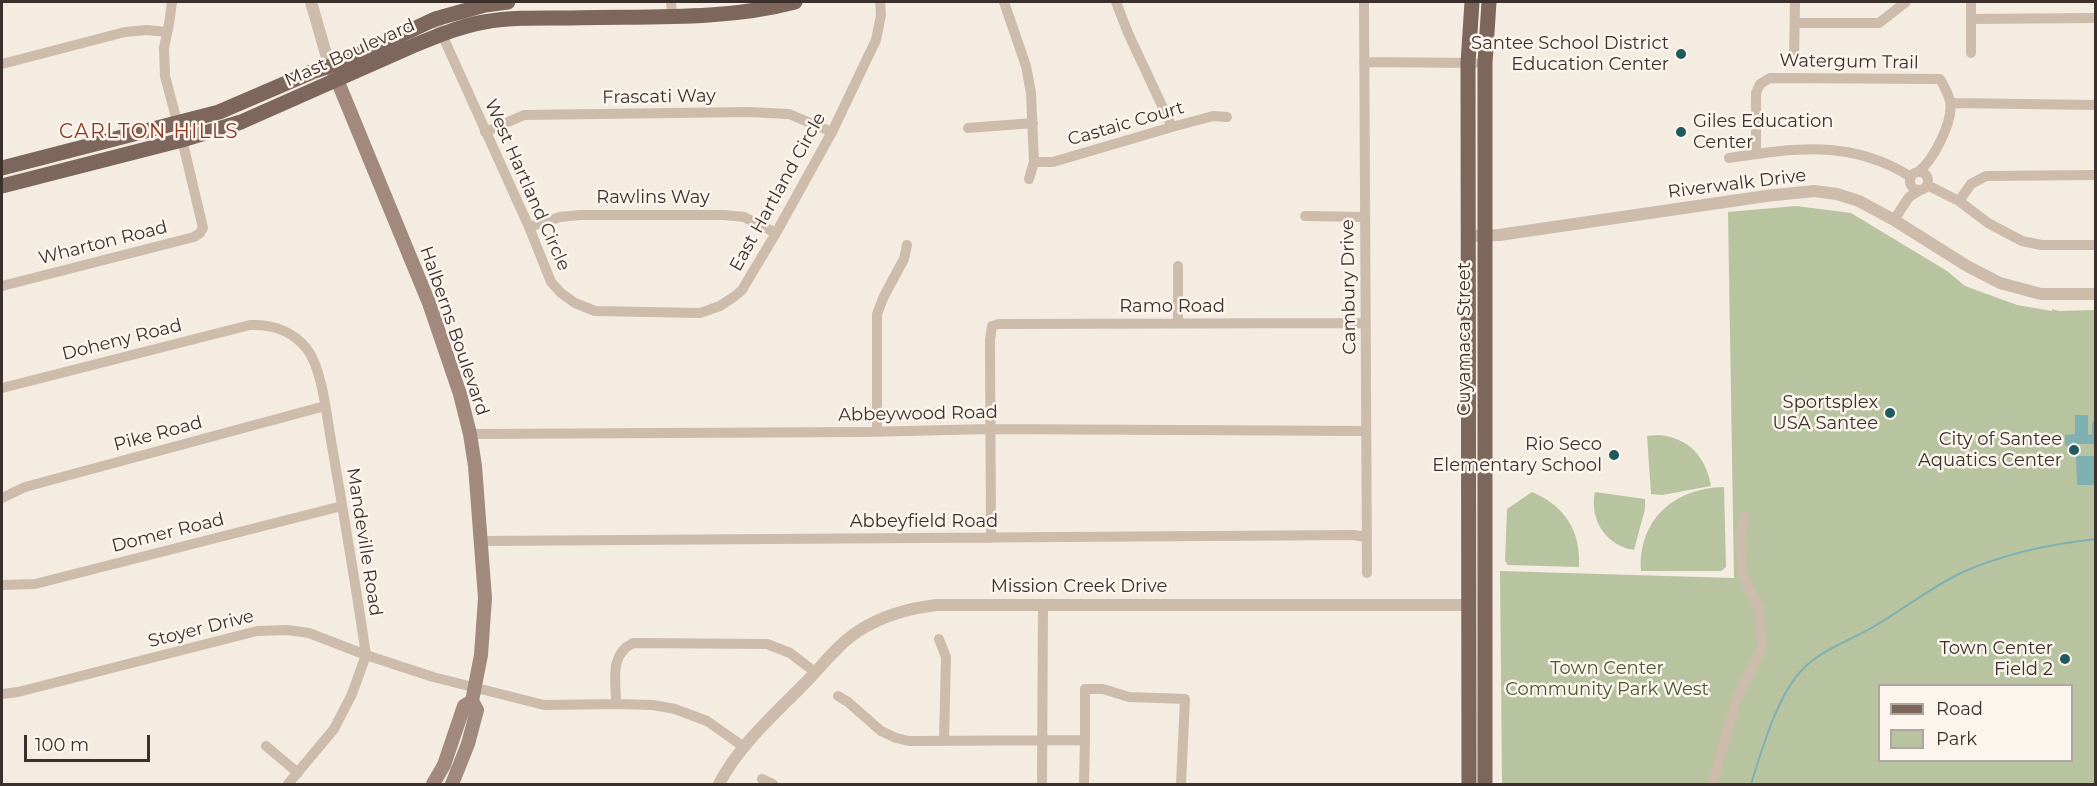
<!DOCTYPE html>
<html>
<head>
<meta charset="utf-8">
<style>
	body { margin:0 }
	#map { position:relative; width:2097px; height:786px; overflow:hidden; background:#f4ebe1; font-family:Montserrat,sans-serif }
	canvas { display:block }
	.frame { position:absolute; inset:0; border:3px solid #3b302b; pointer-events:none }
	.legend { position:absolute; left:1878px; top:684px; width:195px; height:78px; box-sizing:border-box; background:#fbf5ee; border:2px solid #aea6a0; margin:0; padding:8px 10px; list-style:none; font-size:18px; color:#3b302b }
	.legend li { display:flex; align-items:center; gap:12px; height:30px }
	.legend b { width:30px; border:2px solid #aea6a0 }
	.scale { position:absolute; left:24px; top:735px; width:126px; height:27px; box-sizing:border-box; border:3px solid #3b302b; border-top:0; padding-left:8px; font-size:18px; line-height:21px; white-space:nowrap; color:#3b302b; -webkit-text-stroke:4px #fbf5ee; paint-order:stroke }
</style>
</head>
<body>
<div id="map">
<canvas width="2097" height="786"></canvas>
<div class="frame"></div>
<ul class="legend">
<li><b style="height:8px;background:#7d675c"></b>Road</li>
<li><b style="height:16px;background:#b8c4a0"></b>Park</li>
</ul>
<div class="scale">100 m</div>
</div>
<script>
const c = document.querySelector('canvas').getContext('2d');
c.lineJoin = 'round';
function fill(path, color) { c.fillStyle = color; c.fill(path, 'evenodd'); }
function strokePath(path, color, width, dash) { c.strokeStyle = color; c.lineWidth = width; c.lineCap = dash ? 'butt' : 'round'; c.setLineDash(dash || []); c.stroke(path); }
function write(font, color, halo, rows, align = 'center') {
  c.font = font + ' Montserrat,sans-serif'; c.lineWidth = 5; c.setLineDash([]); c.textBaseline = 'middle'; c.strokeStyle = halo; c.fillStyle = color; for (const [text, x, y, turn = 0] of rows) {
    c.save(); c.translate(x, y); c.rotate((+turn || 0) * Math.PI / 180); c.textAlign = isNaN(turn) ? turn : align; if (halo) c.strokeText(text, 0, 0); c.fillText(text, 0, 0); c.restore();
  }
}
fill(new Path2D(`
	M1796 206 1851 213 1947 271 1965 286 2017 305 2052 311V309L2059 311 2095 310V784H1502L1500 571 1734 578 1728 212ZM1880 686H2072V760H1880Z
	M1659 435C1689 438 1706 457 1711 486L1662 495 1651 494 1647 436Z
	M1724 487 1726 567 1721 571H1641C1638 519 1675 488 1724 487Z
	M1532 492C1565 506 1581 531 1579 567L1508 565 1505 561 1507 509Z
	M1595 492 1645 499V509L1634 550C1606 546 1589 519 1595 492Z`), '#b8c4a0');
fill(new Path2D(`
	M2075 415H2088V434L2090 435 2092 434V423L2095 419V444H2075L2073 441 2071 446H2065V435L2075 434Z
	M2076 456H2095V485H2077Z`), '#7fb0b2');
strokePath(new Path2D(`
	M1751 784C1762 750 1777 695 1803 669 1821 650 1851 640 1873 627 1904 609 1931 587 1963 572 2006 553 2050 544 2096 539`), '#7fb0b2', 2);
strokePath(new Path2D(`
	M671 2 672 16
	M1004 2 1026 66 1031 93 1034 162 1029 179
	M1116 2 1128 33 1172 127
	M1364 2 1367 573
	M1971 2V53
	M435 19 529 227 551 282 561 293 575 303 595 311 700 313 720 306 735 296 742 290 776 233 832 132 876 40 881 15 880 2
	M1971 19 2096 18
	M1795 23H1879L1906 2
	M1364 62 1475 63
	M1794 62 1795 2
	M2 64 125 32 147 30 167 32
	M1951 103 2096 105
	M968 128 1033 123
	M485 132 524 115 748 112 789 114 832 132
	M1756 154V93L1760 84 1770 78 1940 79C1944 86 1948 93 1950 101 1954 121 1933 161 1918 172
	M1729 158C1795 148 1851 139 1911 177
	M1034 162H1053L1172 127 1213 116 1227 117
	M1910 181a9 9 0 1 1 18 0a9 9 0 1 1-18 0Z
	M1927 185 1959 201 1988 223 2022 241 2041 245H2096
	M1959 201 1971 184 1986 176 2096 175
	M1305 216 1365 217
	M1894 220 1909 197 1920 190
	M529 227 560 217 580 215H724L744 217 776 233
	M1178 266V324
	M2 286 194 237 200 233 203 228 185 152 165 76 164 48 169 24 172 2
	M2 388 250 325C272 324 293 331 307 349 323 370 327 420 332 446 344 516 356 586 366 655L352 694 334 729 288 784
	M877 432V314L884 296 904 259 907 245
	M470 434 865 432 989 429 1366 431
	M2 498 25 487 325 406
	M991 538 990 340 992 326 999 324 1366 323
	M482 541 1354 535 1365 537
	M2 585 35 584 342 506
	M939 639 946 657 944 741
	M2 694 18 692 257 631 287 630 309 633 366 655 433 677 544 705 616 704 653 705 675 709 707 721 744 747
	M838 696 848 702 881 731 896 738 909 741 1085 740V689H1103L1129 697 1185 699 1181 784
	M616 704C616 680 609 655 633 643L767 644 790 653 815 672
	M266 746 298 773
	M762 779 773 784
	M1042 784 1043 605
	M1084 784 1085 740
	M1712 784 1736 701 1762 647 1759 608 1743 576 1740 537 1745 516`), '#cdbbac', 10);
strokePath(new Path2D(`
	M311 2 326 54 331 65
	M1468 236 1499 235 1766 196 1814 191 1837 194 1859 201 1894 220 1967 266 2000 283 2041 294H2096
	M719 784C739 745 774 715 804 684 822 666 838 644 860 630 884 615 910 608 937 605H1468`), '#cdbbac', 12);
strokePath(new Path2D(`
	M333 70 429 303 460 394 470 434 475 466 485 598 481 655 472 701 464 706 444 765 433 784
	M452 784 468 744 477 710 472 701`), '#a18a7d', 14);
strokePath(new Path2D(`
	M2 168 219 112 312 72 345 61 435 19 485 5 508 2
	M2 186 182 140 241 122 415 45C437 36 461 26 484 22 513 17 543 18 571 18 645 16 723 21 795 2
	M1469 784 1468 63 1472 2
	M1485 784V63L1489 2`), '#7d675c', 15);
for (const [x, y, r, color] of [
	[1681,54,6,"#1f5a5e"],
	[1681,132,6,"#1f5a5e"],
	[1890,413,6,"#1f5a5e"],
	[2074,450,6,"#1f5a5e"],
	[1614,455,6,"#1f5a5e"],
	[2065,659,6,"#1f5a5e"]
]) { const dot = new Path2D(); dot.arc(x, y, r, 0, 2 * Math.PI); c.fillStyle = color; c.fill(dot); strokePath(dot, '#fbf5ee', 2); }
write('18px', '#3b302b', '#fbf5ee', [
	["Santee School District",1669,44],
	["Education Center",1669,65],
	["Giles Education",1693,122,"left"],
	["Center",1693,143,"left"],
	["Sportsplex",1878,403],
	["USA Santee",1878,424],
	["City of Santee",2062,440],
	["Aquatics Center",2062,461],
	["Rio Seco",1602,445],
	["Elementary School",1602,466],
	["Town Center",2053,649],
	["Field 2",2053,670]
], 'right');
write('18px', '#3b302b', '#fbf5ee', [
	["Mast Boulevard",350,53,-24],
	["Watergum Trail",1849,62,1],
	["Frascati Way",659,97,-1],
	["Castaic Court",1126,124,-16],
	["Riverwalk Drive",1737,184,-7],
	["West Hartland Circle",527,185,66],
	["East Hartland Circle",778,192,-61],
	["Rawlins Way",653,198],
	["Wharton Road",103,243,-14],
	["Cambury Drive",1349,287,-91],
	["Ramo Road",1172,307],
	["Halberns Boulevard",454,331,71],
	["Cuyamaca Street",1465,339,-90],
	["Doheny Road",122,340,-14],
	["Abbeywood Road",918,414,-1],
	["Pike Road",158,434,-15],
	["Abbeyfield Road",924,522],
	["Domer Road",168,533,-14],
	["Mandeville Road",364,542,81],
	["Mission Creek Drive",1079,587],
	["Stoyer Drive",201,629,-14]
]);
write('18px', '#4a5a2e', '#fbf5ee', [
	["Town Center",1607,669],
	["Community Park West",1607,690]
]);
c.letterSpacing = '1.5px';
write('20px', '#8c3b22', '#fbf5ee', [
	["CARLTON HILLS",149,132]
]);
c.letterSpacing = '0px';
</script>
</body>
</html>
